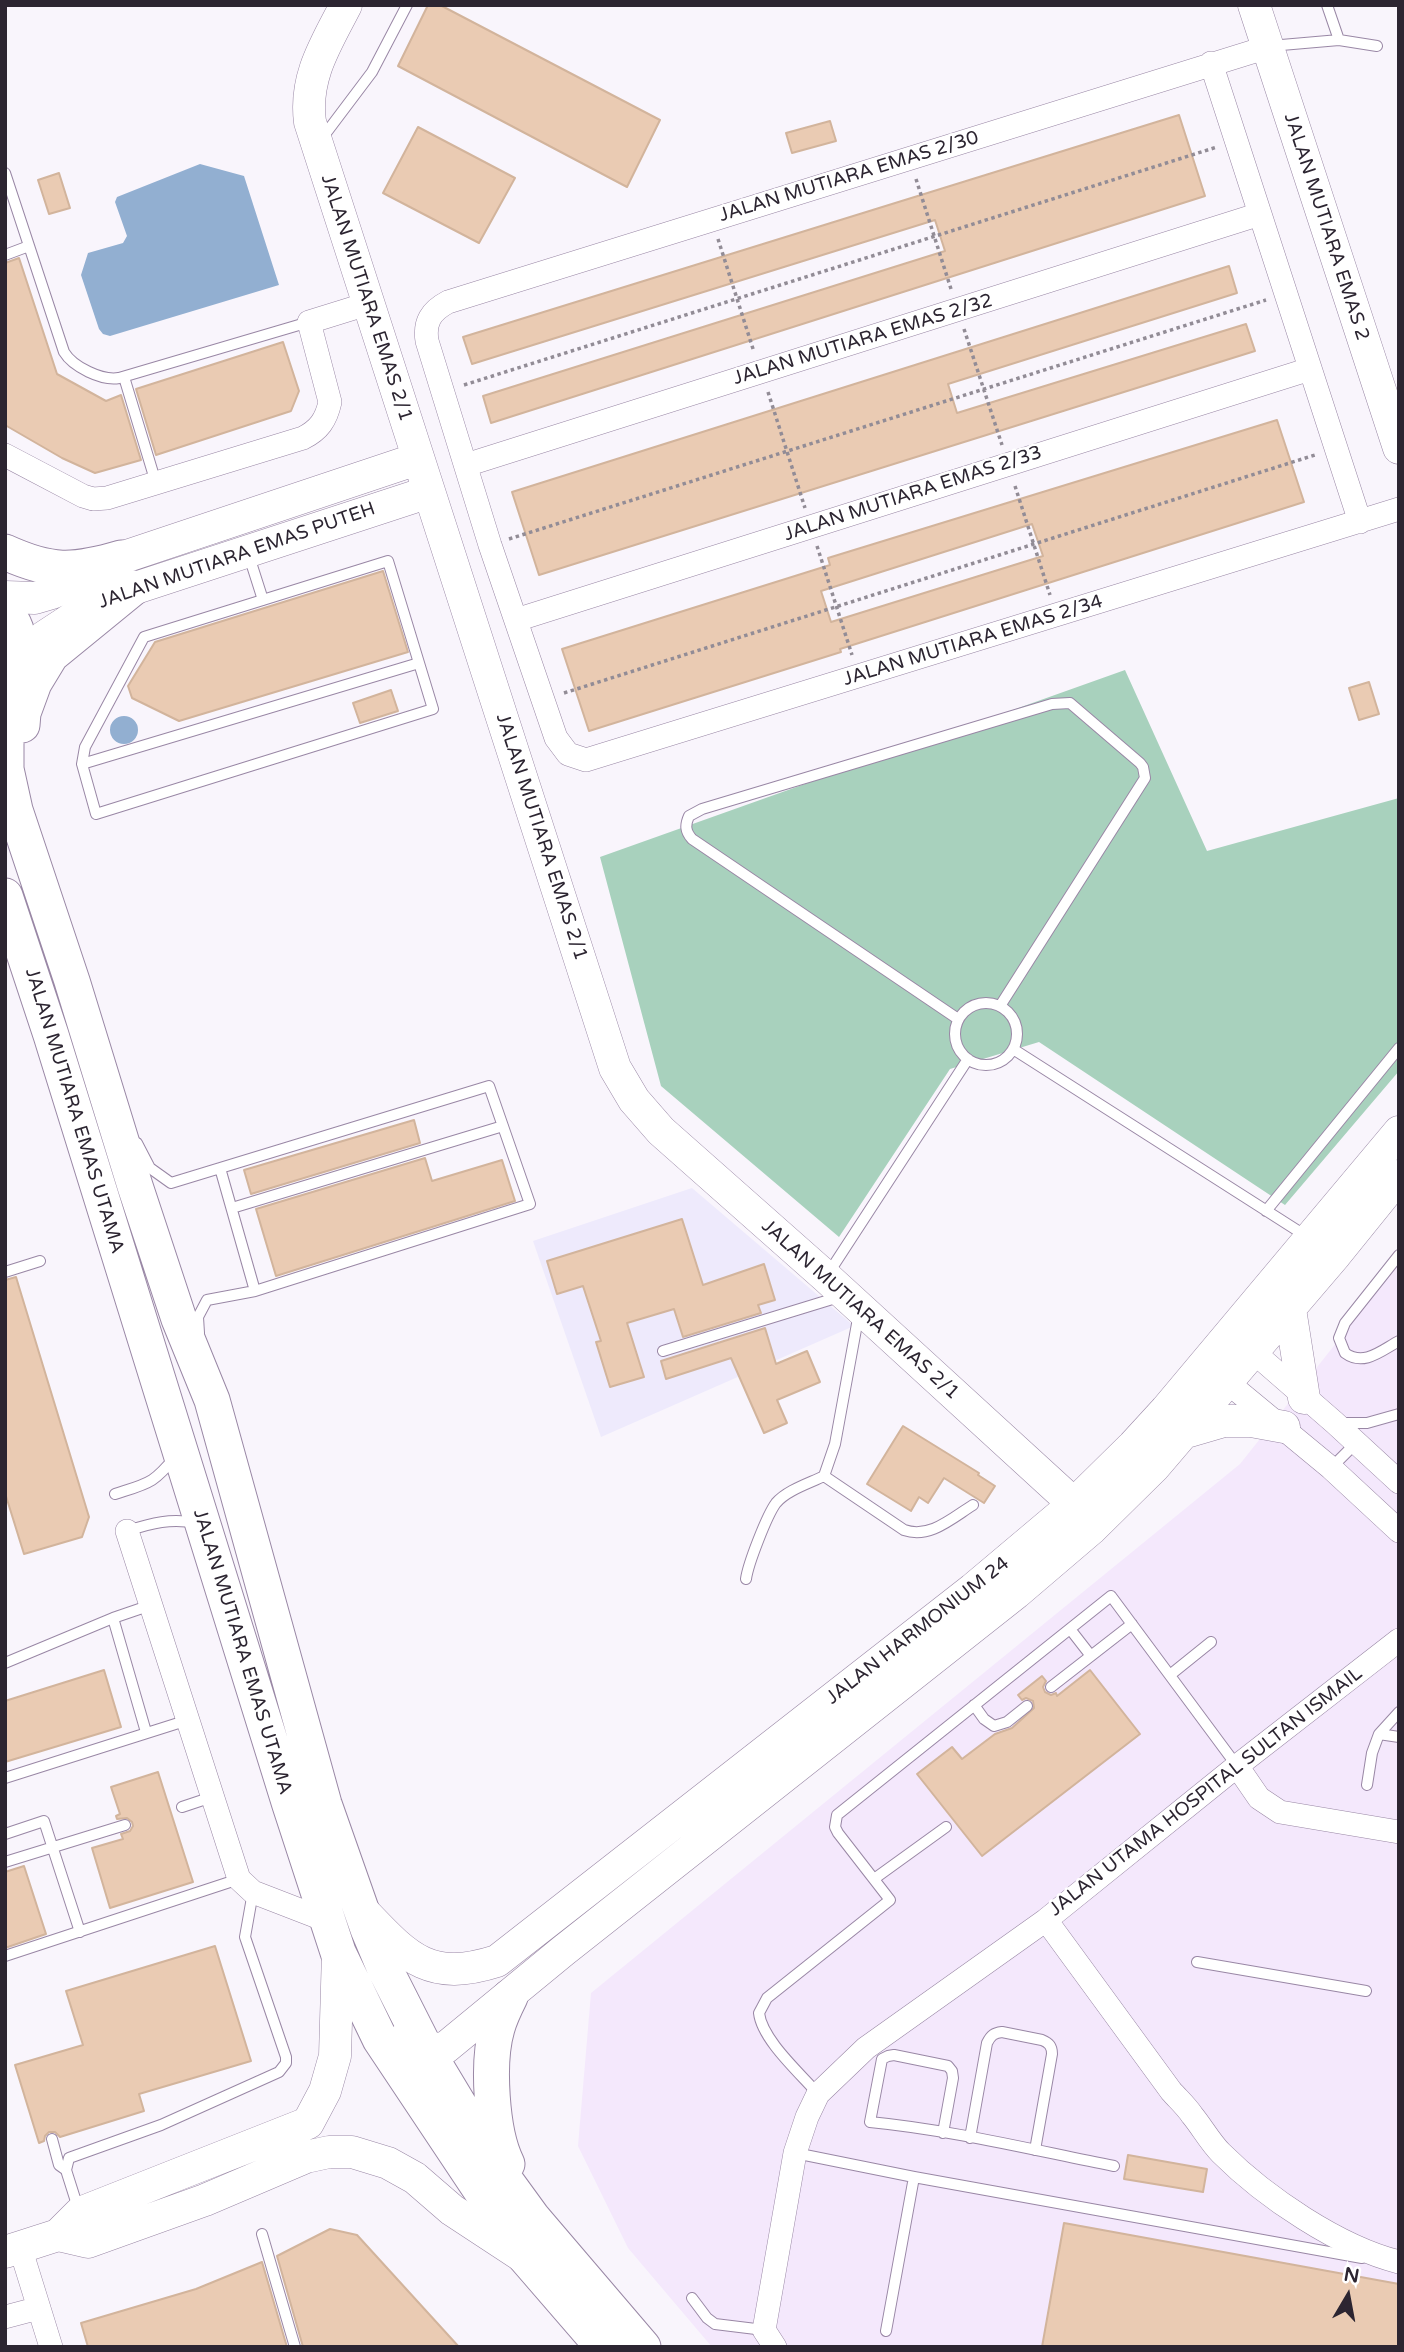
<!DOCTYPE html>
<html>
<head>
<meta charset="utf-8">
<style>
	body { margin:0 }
	#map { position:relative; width:1404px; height:2352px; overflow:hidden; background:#f9f5fc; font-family:"Varela Round",sans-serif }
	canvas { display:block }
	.frame { position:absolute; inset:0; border:7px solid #2c2531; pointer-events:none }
	.north { position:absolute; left:1313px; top:2261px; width:70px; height:70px; -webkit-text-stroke:5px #fff; paint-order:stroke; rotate:10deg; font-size:19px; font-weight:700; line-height:28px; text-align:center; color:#2c2531 }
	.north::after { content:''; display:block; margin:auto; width:24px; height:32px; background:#2c2531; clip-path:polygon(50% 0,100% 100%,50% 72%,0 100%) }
</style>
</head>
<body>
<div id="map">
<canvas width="1404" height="2352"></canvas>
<div class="frame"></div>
<div class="north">N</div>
</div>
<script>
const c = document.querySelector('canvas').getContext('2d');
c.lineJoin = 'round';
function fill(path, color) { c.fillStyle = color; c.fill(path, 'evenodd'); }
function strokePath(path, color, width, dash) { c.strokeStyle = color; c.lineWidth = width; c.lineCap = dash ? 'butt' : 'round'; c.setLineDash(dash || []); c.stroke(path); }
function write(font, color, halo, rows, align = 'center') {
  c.font = font + ' "Varela Round",sans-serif'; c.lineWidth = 5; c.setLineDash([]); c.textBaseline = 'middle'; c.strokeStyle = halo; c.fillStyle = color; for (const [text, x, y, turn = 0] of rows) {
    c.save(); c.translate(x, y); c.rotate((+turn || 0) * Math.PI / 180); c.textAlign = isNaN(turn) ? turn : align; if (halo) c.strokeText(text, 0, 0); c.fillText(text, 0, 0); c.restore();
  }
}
fill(new Path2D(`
	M692 1188 854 1326 601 1437 533 1241Z`), '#eeeafc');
fill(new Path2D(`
	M1399 1264V2347H712L628 2248 578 2146 591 1993 1240 1464Z`), '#f4e8fc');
fill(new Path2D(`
	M1125 670 1207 851 1399 798V1071L1285 1205 1039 1042 950 1069 839 1237 661 1086 600 857Z`), '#a8d1bd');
fill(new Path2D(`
	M200 164 244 176 279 285 110 336 103 334 99 329 81 275 88 253 123 243 127 236 115 202 117 197Z
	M110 730a14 14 0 1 1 28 0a14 14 0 1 1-28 0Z`), '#92afd1');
const building = new Path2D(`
	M428 5H440L660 120 627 187 398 66Z
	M1179 115 1205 196 491 423 483 396 945 251 935 220 472 364 463 337Z
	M830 121 836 141 792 153 786 133Z
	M418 127 515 178 479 243 383 193Z
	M59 173 70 208 49 214 38 180Z
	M19 258 57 374 106 401 121 395 141 460 95 473 62 458 5 425V263Z
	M1229 266 1237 293 948 384 957 413 1246 324 1255 351 539 575 512 492Z
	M283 342 299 391 291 411 156 455 136 389Z
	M1277 420 1304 502 840 649 841 652 589 731 562 649 830 565 828 558ZM1032 524 1043 556 831 622 821 591Z
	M383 571 408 652 179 721 132 698 128 686 155 642Z
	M1369 682 1379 714 1359 720 1349 688Z
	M391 690 398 711 360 723 353 703Z
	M414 1120 420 1143 251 1194 244 1170Z
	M425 1158 432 1181 502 1160 515 1201 276 1276 256 1209Z
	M682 1219 703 1285 764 1264 775 1300 758 1305 761 1313 683 1337 674 1309 627 1323 644 1377 610 1387 596 1342 601 1341 583 1286 557 1294 547 1261Z
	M16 1277 89 1517 82 1537 24 1554 5 1493V1280Z
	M765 1328 776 1364 807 1351 820 1382 777 1400 787 1423 764 1433 731 1358 666 1379 661 1361Z
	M903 1426 979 1473 978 1475 995 1486 984 1503 944 1478 928 1503 919 1497 911 1511 867 1484Z
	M104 1670 121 1727 5 1762V1701Z
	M1090 1670 1140 1734 982 1856 917 1774 952 1747 962 1759 995 1734 1012 1728 1034 1708 1033 1701 1026 1698 1022 1700 1018 1695 1042 1676 1046 1681 1043 1687 1045 1692 1051 1695 1056 1693 1057 1696Z
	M158 1772 193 1882 110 1908 92 1848 123 1839 121 1834 130 1831 133 1826 132 1822 127 1818 117 1819 116 1816 120 1814 111 1787Z
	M24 1866 46 1934 5 1948V1872Z
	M215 1946 251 2061 139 2094 144 2111 60 2137 55 2132H49L45 2136 44 2141 39 2143 15 2065 83 2045 66 1991Z
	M1128 2155 1207 2169 1203 2192 1124 2179Z
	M1064 2223 1399 2284V2347H1042Z
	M330 2229 357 2235 459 2347H303L277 2256Z
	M262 2262 287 2347H88L81 2323 196 2289Z`);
fill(building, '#eacbb3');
strokePath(building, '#d2b49c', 2);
const lane = new Path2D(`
	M1339 40 1377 46
	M1270 46 1339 40 1327 5
	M320 141 372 72 407 5
	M5 173 64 352C73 367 102 381 119 378L309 322
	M5 255 29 246
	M124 377 156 483
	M248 553 263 600
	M388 561 433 709 96 814 82 764 85 747 144 637Z
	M82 764 419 663
	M955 1034a31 31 0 1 1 62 0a31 31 0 1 1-62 0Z
	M958 1019 692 839C685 831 685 825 689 816L702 809 1052 704 1070 703 1140 763 1143 767 1145 778 1000 1006
	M1013 1049 1306 1236
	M137 1143 150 1168 171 1183 489 1086 530 1204 255 1291 207 1300 198 1317 199 1333
	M220 1168 255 1291
	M232 1208 503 1126
	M1266 1211 1399 1048
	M1399 1255 1345 1323 1339 1338 1345 1353C1364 1367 1382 1350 1399 1341
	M5 1272 40 1261
	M828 1274 968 1059
	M859 1313 835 1444 824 1476 904 1530C930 1539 952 1518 973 1505
	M663 1351 839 1297
	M1338 1423H1367L1399 1414
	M1331 1468 1356 1443
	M115 1494C149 1483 153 1484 176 1456
	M127 1531C152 1523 171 1518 196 1523
	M746 1579C748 1564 767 1515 776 1503 787 1490 810 1483 824 1476
	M113 1618 146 1732
	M1070 1629 1091 1656
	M5 1663 113 1618 151 1605
	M1170 1675 1211 1642
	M1051 1687 1132 1624
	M974 1705 984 1719 994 1726 1007 1722 1027 1706
	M1379 1734 1399 1737
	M5 1778 188 1720
	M1367 1785 1372 1753 1379 1734 1399 1712
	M182 1807 212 1797
	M5 1834 44 1821 80 1932
	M5 1862 125 1825
	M874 1879 946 1827
	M5 1956 239 1879
	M1197 1962 1366 1991
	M818 2094C801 2074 762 2040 759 2013L767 1998 890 1900 838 1833 835 1827 837 1815 1111 1596 1237 1766
	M943 2133 953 2078 952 2071 948 2066 894 2055 888 2056 882 2059 870 2122C952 2130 1033 2150 1114 2166
	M970 2138 987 2043C991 2035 994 2033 1002 2032L1042 2040C1049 2043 1052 2046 1052 2054L1035 2150
	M52 2139 59 2165 66 2170
	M795 2153 914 2177 1362 2258
	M79 2211 66 2170 69 2158 161 2125 279 2072 286 2063V2057L245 1937 253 1892
	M262 2234 295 2347
	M692 2298 707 2318 715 2324 764 2330
	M886 2331 914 2177`);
const street = new Path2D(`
	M1268 47 448 302C431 311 424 322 427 341L490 545 556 738 568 754 586 760 1399 509
	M1211 63 1360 522
	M5 455 83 496 93 499 107 498 303 438C319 430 326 420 330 402L309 322 367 304
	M466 465 1260 214
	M516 620 1310 369
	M1242 1342 1335 1423 1399 1482
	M1216 1373 1331 1468 1399 1531
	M127 1531 239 1879 253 1892 328 1921
	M1399 1640 1237 1766 1046 1920 1171 2091C1178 2099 1186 2106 1192 2115 1202 2127 1210 2142 1221 2153 1265 2197 1339 2247 1399 2262
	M1237 1766 1259 1798 1280 1812 1399 1832
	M20 2247 51 2347
	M5 2317 39 2308
	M775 2347 764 2330 795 2153 807 2117 818 2094 866 2048 1046 1920`);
const secondary = new Path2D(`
	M346 5C326 44 304 77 310 122L615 1068 634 1100 661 1131 826 1277 1074 1504
	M1254 5 1399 448
	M5 597 35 598 52 593 121 558 417 459
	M20 660 44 637 102 599 429 492
	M1290 1309 1304 1398
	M1183 1433 1224 1421H1251L1284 1427
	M362 1910C407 1957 428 1983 497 1961L973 1589 1074 1504 1133 1446 1166 1410 1399 1132
	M404 2039 426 2050 445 2048 563 1951 1016 1593 1091 1529 1154 1467 1336 1254 1399 1176
	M58 2235 88 2242 205 2200 306 2157 329 2152H352L388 2163 415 2178 452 2210 522 2256
	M5 2252 58 2235 80 2213 308 2123 325 2091 335 2056 338 1952`);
const primary = new Path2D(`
	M5 552C51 573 73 572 121 558
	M5 611C26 635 22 672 5 697
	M13 686 6 737V769L15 810 72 981 135 1186 179 1319 212 1400 324 1804 368 1929 384 1967 426 2050 500 2173 532 2217 643 2347
	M22 725 23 713 34 683 51 655 133 588
	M5 896 51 1035 290 1805 338 1952 380 2039 526 2258 603 2347
	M507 2164C491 2132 487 2062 497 2028 500 2017 505 2007 510 1997`);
strokePath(lane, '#9987a5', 12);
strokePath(street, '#9987a5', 24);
strokePath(secondary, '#9987a5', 33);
strokePath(primary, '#9987a5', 37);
strokePath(new Path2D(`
	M916 179 951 289
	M718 239 754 352
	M964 329 1002 445
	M464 385 1217 147
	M768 392 805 508
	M1015 486 1050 595
	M509 539 1266 300
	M817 546 852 655
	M564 693 1318 454`), '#928c96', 3.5, [3.5, 3.5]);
strokePath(lane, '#fff', 10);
strokePath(street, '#fff', 23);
strokePath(secondary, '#fff', 32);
strokePath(primary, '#fff', 35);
write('19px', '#2c2531', '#fff', [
	["JALAN MUTIARA EMAS 2/30",849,177,-17],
	["JALAN MUTIARA EMAS 2",1326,227,72],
	["JALAN MUTIARA EMAS 2/1",366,298,72],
	["JALAN MUTIARA EMAS 2/32",863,340,-17],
	["JALAN MUTIARA EMAS 2/33",913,494,-18],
	["JALAN MUTIARA EMAS PUTEH",237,556,-19],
	["JALAN MUTIARA EMAS 2/34",973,641,-17],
	["JALAN MUTIARA EMAS 2/1",541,837,72],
	["JALAN MUTIARA EMAS UTAMA",74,1111,73],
	["JALAN MUTIARA EMAS 2/1",860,1310,42],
	["JALAN HARMONIUM 24",918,1631,-38],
	["JALAN MUTIARA EMAS UTAMA",242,1652,73],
	["JALAN UTAMA HOSPITAL SULTAN ISMAIL",1206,1792,-38]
]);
</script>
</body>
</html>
